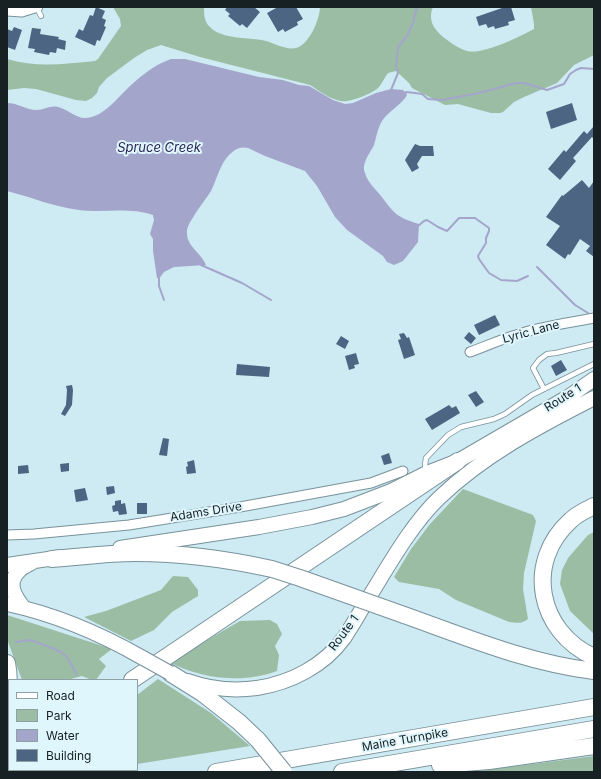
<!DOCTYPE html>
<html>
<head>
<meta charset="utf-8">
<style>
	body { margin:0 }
	#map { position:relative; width:601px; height:779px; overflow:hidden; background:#ceeaf3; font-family:Inter,sans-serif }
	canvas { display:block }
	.frame { position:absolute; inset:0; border:8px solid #172124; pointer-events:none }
	.legend { position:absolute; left:8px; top:679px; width:130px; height:92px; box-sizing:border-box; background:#e0f6fd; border:1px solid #90a1a6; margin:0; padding:5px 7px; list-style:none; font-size:12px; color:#172124 }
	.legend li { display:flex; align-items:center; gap:8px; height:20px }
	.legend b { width:20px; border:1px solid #90a1a6 }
</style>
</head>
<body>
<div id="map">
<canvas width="601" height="779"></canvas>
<div class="frame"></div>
<ul class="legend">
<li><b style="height:5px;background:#fff"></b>Road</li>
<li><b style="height:11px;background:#9bbda4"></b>Park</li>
<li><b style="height:11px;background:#a4a5cb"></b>Water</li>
<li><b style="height:11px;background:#4b6582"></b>Building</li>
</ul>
</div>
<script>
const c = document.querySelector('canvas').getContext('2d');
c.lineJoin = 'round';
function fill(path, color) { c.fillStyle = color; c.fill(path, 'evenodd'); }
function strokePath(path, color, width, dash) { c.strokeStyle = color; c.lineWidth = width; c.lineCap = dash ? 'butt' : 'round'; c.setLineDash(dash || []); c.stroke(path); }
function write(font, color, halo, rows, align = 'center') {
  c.font = font + ' Inter,sans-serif'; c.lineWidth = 4; c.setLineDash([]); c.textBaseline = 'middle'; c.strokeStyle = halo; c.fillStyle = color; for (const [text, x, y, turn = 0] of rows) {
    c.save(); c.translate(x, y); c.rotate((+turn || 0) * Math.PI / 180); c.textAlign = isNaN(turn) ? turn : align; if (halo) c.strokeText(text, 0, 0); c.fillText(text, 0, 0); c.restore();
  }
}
fill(new Path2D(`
	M113 7H204C204 14 204 22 210 27 222 40 250 37 266 41 276 44 286 50 296 48 309 45 320 19 320 7H433C429 16 431 25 438 32 443 38 459 49 467 51 483 55 519 37 534 29V24L531 7H594V55L574 65 557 83 524 97 514 102 503 112 500 113H491L458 104 445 105 412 88 409 83 396 71 388 73C385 77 382 83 379 87 374 93 349 103 341 101 330 99 319 91 310 85L200 57 161 45 147 50 134 58 107 78 99 87 97 93 92 98 86 101 76 100 36 89 24 88 7 90V59C36 68 65 64 95 61L98 59 121 26 120 19Z
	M463 489 533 515 536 521 524 573 523 589 528 619C522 624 517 623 509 622L456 600 439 589 399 582 394 577 411 549 430 524Z
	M594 532V634L570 611 560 584 562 570 568 558 588 535Z
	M173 576 188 577 198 590V596L172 612 154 630 131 641 84 617 106 611 161 590Z
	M7 615 112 649 99 659 106 666 96 680H92L82 676 67 680H22L7 639Z
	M270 620 277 624 282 634 275 646 279 655 277 671C271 673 265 675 259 676 229 682 196 676 169 662L240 621Z
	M158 679 211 713 250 746 137 764V695Z
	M594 756V772H469H472Z`), '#9bbda4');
fill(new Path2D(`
	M171 59H185L259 77 283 80 299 85 309 86 333 100 345 104 353 103 376 93 391 89 403 90 406 93 407 95C402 104 392 109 385 117 378 125 377 135 374 145 370 153 361 164 365 173 367 181 375 189 381 196 395 214 396 217 419 224L418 242 403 261 394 265 387 262 383 256 347 230 335 217 317 186 305 171 265 156 248 148C240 146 235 149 229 155 220 164 217 179 211 191 206 199 200 206 195 214 192 220 186 226 187 234 187 246 202 254 206 265L174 267 164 272 159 279 157 278 153 251V239L150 234 154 220 153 215C130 207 103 213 79 210 54 207 31 197 7 191V103C18 103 26 110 37 110 44 110 50 105 58 107 67 109 77 119 86 118 104 117 118 97 130 86 142 75 156 64 171 59Z`), '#a4a5cb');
strokePath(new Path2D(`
	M391 90 398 73 396 67 398 47 407 36 413 23 416 10 418 7
	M404 94 406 92 415 93 422 94 428 99 442 100 479 93 516 83H524L547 90 564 84 570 74 576 70 581 68 594 69
	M418 226 424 221 427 220 438 227 447 231 459 218H475L489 228V231L486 238V243L478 256 479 259 489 273 501 280 517 281 528 276
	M201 265 242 283 271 300
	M537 267 575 305 588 313
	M159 277V286L164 300
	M16 642 30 640 47 646 61 652 67 657 77 675`), '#a4a5cb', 2);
fill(new Path2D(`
	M96 7 105 11 102 18 106 20 104 26 106 27 100 41 97 40 95 46 75 37 79 29 83 31 89 17 90 15 93 16Z
	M227 7H254L260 12 247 28 242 24 240 26 228 16 230 14 225 10Z
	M278 7H296L303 19 297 22 298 25 285 32 283 29 278 32 267 13Z
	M501 7H511L515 20 508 22 509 25 495 29 494 26 488 28 486 24 479 26 476 17 502 8Z
	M14 27 22 30 15 50 7 47V29L12 31Z
	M32 28 41 29 40 34 59 37 58 39 66 41 65 50 57 48 56 53 50 52 49 55 34 52 35 49 28 48Z
	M572 103 577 120 551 129 546 112Z
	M594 126V139L592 137 573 158 576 161 560 180 548 169 564 150 566 152 584 131 587 134Z
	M415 144 420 146H433L434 156H422L417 164 419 168 412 172 405 160Z
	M582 180 589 188 594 181V257L586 251 590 246 580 239 570 255 568 254 565 259 546 245 560 226 546 217 562 195 563 196Z
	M495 315 500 325 479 335 474 325Z
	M469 332 476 338 471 344 464 338Z
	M404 333 407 338 409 337 415 355 404 359 398 340 401 339 399 334Z
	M341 336 349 341 345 349 336 344Z
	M356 353 359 364 354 365 355 368 349 370 345 356Z
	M561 360 567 370 556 376 551 366Z
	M237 364 270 367 269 377 236 375Z
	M72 385 73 390 72 405 65 416 61 414 66 405 67 390 66 386Z
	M476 391 484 402 476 407 468 395Z
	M449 405 452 408 456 406 460 413 432 430 425 419Z
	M163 438 169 439 167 456 159 455Z
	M389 453 392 463 384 465 381 456Z
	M194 460 196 473 187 474 186 467 188 466 187 462Z
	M69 463V471L61 472 60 464Z
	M28 465 29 473 18 474V466Z
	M114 486 115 493 107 495 106 487Z
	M85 488 88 500 76 502 74 490Z
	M121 500V504L125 503 127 514 119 515 118 511 113 512 112 506 115 505V501Z
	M137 503H147V514H137Z`), '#4b6582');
const lane = new Path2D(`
	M37 8 41 16
	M544 389 533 368 539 360 547 354 556 353 594 344
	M427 471 425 465 426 458 448 435 461 427 494 419 505 414 532 395 594 364`);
const street = new Path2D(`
	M7 11 22 12 38 7
	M470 352C486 346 502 339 519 334 543 326 569 323 594 318
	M7 535 34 534 129 525 240 507 371 483 403 471`);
const primary = new Path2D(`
	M120 548 259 527 312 517 344 509 391 491 427 473 458 461 568 397 594 379
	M7 565 62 557
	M7 604C54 614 101 634 143 658
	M24 608C15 597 6 583 19 571 22 567 28 565 33 562
	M188 681C210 689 234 691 257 688 290 683 324 666 344 638 352 626 359 614 366 602 388 567 410 526 439 498 484 455 539 426 594 398`);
const highway = new Path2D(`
	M594 506C586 510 577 514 571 520 524 562 538 632 594 657
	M52 559C80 557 108 553 135 553 182 553 227 559 272 569
	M404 615C466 637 528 663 594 671
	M7 663C10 677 9 692 7 706
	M170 673 202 693 239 722 258 740
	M132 680 458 461
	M7 760 9 759
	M440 765 489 761 594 746
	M216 772 594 707
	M342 772 594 729`);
strokePath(lane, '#78929b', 6);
strokePath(street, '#78929b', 11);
strokePath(primary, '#78929b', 16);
strokePath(highway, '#78929b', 18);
strokePath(lane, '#fff', 4.5);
strokePath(street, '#fff', 9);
strokePath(primary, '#fff', 14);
strokePath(highway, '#fff', 16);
const primaryBridge = new Path2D(`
	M143 658 170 673`);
const highwayBridge = new Path2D(`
	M272 569 300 578 404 615
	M258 740 284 772`);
strokePath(primaryBridge, '#78929b', 16, []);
strokePath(highwayBridge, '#78929b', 18, []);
strokePath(primaryBridge, '#fff', 14);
strokePath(highwayBridge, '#fff', 16);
write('12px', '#172124', '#e0f6fd', [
	["Lyric Lane",531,332,-15],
	["Route 1",563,398,-32],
	["Adams Drive",206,512,-9],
	["Route 1",344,633,-53],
	["Maine Turnpike",405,740,-10]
]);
write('italic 13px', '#2c285a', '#e0f6fd', [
	["Spruce Creek",159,148]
]);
</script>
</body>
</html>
